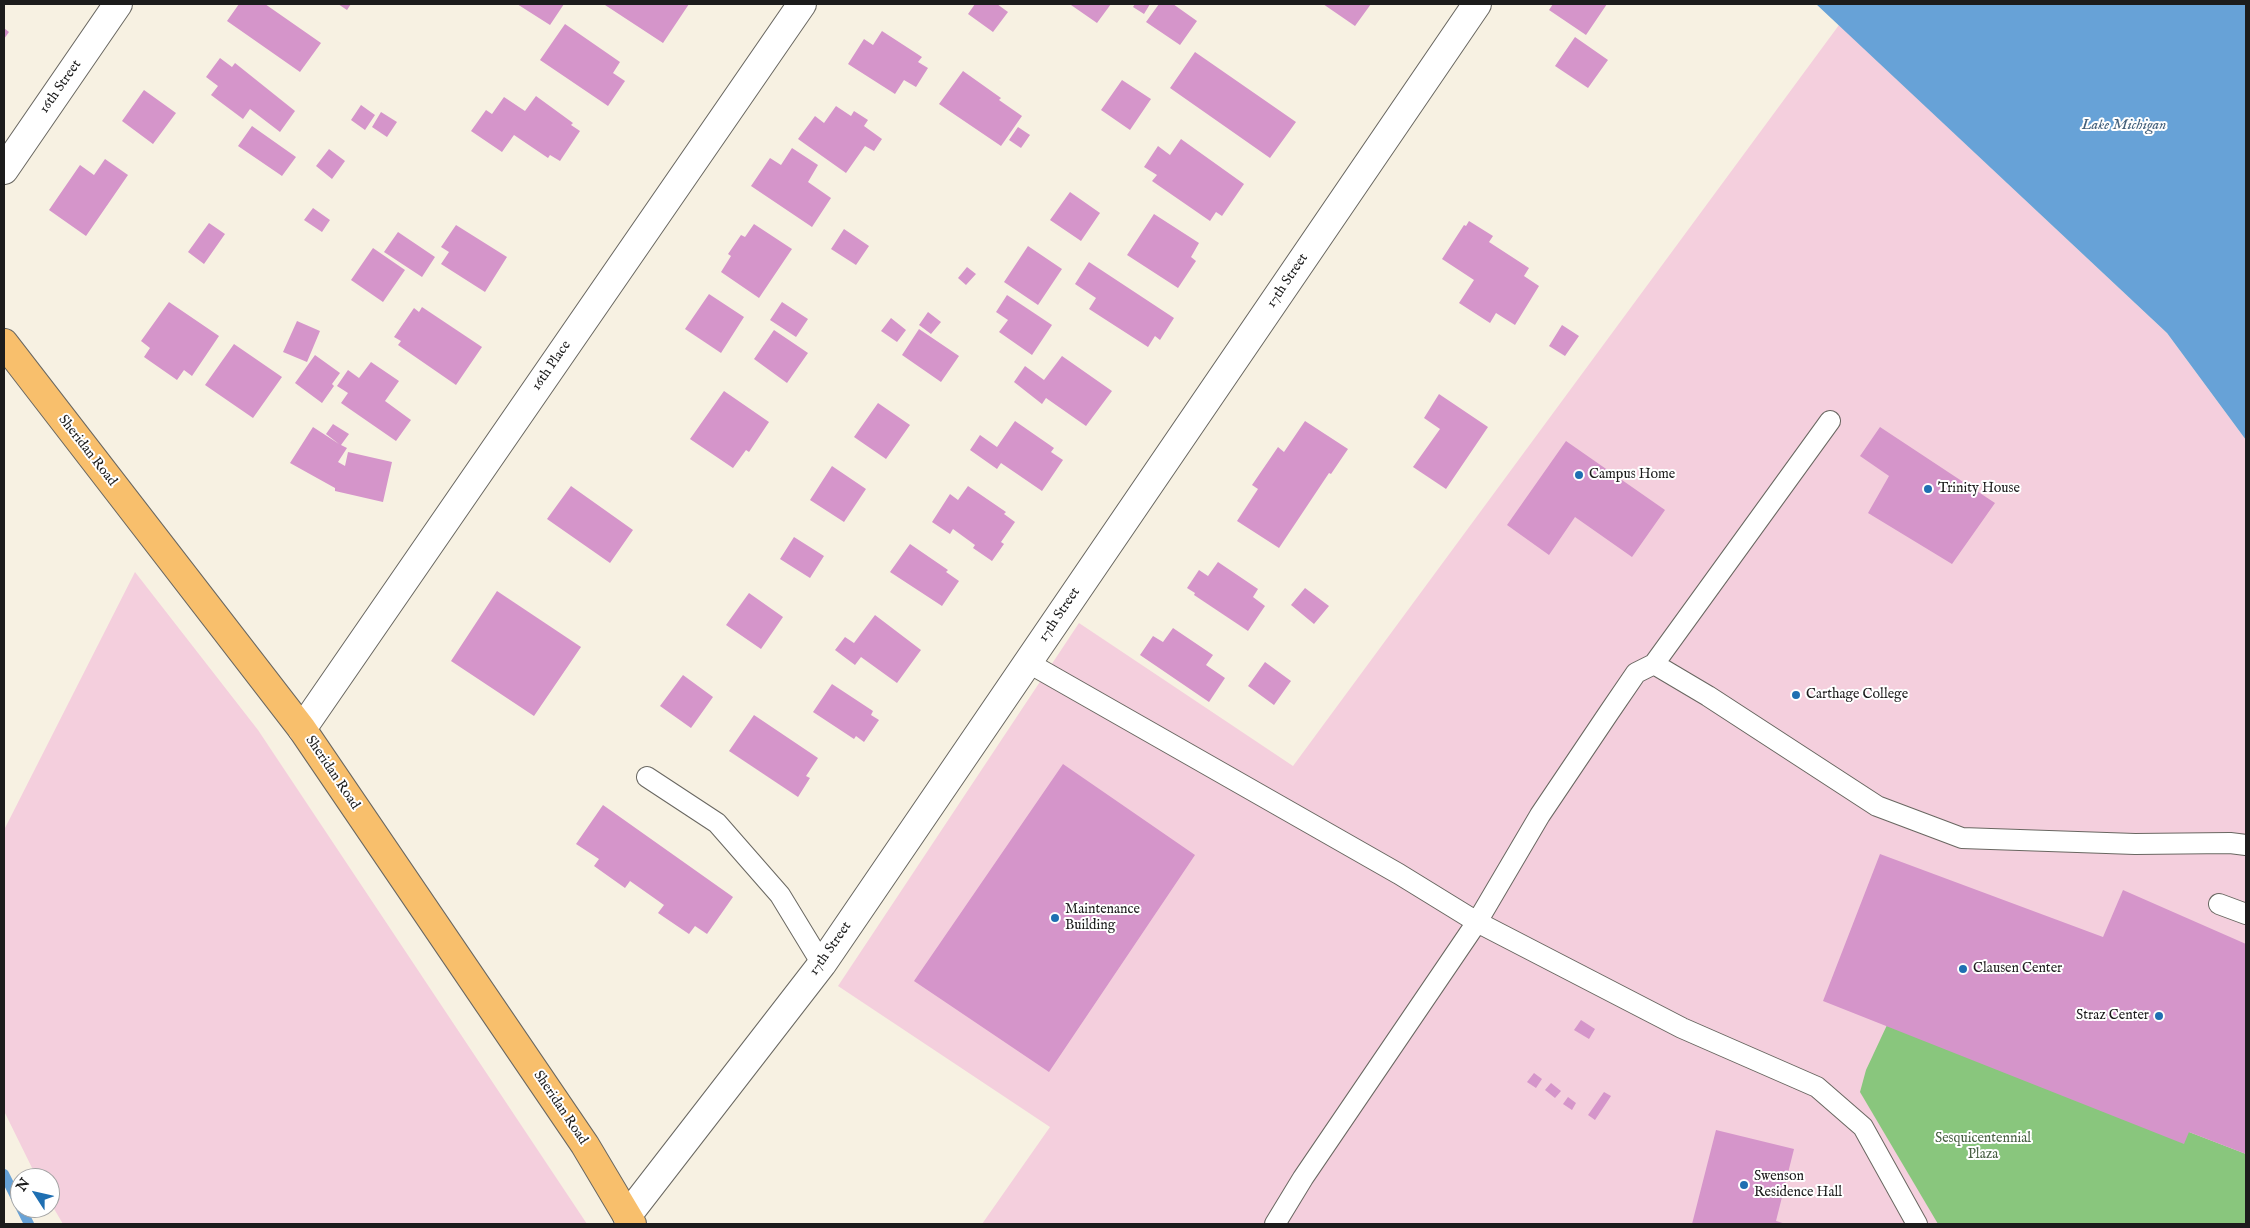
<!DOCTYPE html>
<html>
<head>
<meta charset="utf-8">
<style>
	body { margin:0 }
	#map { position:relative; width:2250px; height:1228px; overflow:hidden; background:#f7f1e2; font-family:"IM FELL English",serif }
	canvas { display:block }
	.frame { position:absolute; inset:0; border:5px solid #1c1c1c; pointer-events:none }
	.north { position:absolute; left:10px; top:1168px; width:50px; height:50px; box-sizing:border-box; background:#fff; border:1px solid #a4a4a4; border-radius:50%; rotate:305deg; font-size:14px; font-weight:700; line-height:20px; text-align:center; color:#1c1c1c }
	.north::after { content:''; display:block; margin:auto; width:18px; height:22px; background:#1f6fb2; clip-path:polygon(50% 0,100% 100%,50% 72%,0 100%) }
</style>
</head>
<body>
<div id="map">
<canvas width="2250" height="1228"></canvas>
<div class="frame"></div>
<div class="north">N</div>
</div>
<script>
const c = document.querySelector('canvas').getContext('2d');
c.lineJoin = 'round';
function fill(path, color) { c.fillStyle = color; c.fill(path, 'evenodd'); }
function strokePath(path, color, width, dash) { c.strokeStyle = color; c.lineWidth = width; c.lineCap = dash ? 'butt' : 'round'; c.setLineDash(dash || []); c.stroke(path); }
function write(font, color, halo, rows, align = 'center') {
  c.font = font + ' "IM FELL English",serif'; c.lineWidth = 4; c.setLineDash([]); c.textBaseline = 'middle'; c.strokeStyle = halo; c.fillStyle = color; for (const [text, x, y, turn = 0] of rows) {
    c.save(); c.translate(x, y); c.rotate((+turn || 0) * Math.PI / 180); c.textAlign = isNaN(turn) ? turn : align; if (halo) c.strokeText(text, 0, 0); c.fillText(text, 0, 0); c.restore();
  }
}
fill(new Path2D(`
	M1839 25 2167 333 2246 440V1224H982L1050 1127 838 986 1079 623 1293 766Z
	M135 572 258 730 587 1224H63L50 1202V1178H37L4 1111V830Z`), '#f4cfdd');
fill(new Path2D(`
	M1887 1025 2189 1132 2246 1154V1224H1938L1860 1092 1866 1070Z`), '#89c67d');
fill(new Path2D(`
	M1816 4H2246V440L2167 333Z`), '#67a2d7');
strokePath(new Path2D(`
	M4 1174 20 1206
	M21 1208 29 1224`), '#67a2d7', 10);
fill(new Path2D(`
	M239 4H265L321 43 300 72 227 21Z
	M338 4H351L347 10Z
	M517 4H564L550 25Z
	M606 4H689L663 43 605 5Z
	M975 4H997L1008 12 993 32 968 14Z
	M1072 4H1111L1097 23 1071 5Z
	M1135 4H1150L1144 14 1133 7Z
	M1159 4H1173L1197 21 1180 45 1146 22Z
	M1323 4H1371L1355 26Z
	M1553 4H1607L1586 35 1549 10Z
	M565 24 620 62 613 73 625 81 608 106 540 60Z
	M4 28 9 32 4 39Z
	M882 31 922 57 918 62 928 68 916 87 904 80 895 94 848 64 864 39 873 45Z
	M1575 37 1608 60 1588 88 1555 66Z
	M1195 52 1296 122 1270 158 1170 88Z
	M220 58 232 67 235 63 295 111 280 132 250 109 243 119 211 95 218 86 206 77Z
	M963 71 1001 98 999 100 1022 116 1001 146 939 104Z
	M1122 80 1151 99 1130 130 1101 110Z
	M144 90 176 113 153 144 122 121Z
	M536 96 573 123 571 125 580 131 560 161 550 155 548 158 514 135 502 152 471 131 486 110 492 114 504 97 525 111Z
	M361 105 375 115 365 130 351 120Z
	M836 106 851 116 854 111 868 120 864 126 882 139 874 151 865 146 846 173 798 139 815 116 824 123Z
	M381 112 397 122 387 137 372 127Z
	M252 126 296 157 282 176 238 146Z
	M1018 127 1030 135 1021 148 1009 140Z
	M1181 139 1244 184 1222 216 1216 212 1210 221 1152 181 1157 175 1144 167 1158 146 1170 155Z
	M792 148 818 165 808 182 831 198 812 227 751 186 770 158 781 165Z
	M329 149 345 161 332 179 316 166Z
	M105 159 128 175 86 236 49 210 80 165 94 175Z
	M1070 192 1100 213 1081 241 1050 220Z
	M313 208 330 220 322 232 304 220Z
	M1154 214 1199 243 1191 257 1196 261 1178 288 1127 255Z
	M1469 221 1493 236 1489 242 1529 268 1524 276 1539 286 1515 325 1496 313 1490 323 1459 303 1474 280 1442 259 1464 225 1466 226Z
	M209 223 225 234 204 264 188 252Z
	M754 224 792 249 759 298 721 272 731 256 728 254 741 235 745 237Z
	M456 225 507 257 485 292 441 264 449 252 441 247Z
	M844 229 869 246 856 265 831 249Z
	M398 232 435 257 422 277 384 252Z
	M1028 246 1062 269 1038 305 1004 282Z
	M373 248 405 270 383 302 351 280Z
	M1089 262 1174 318 1160 340 1155 336 1148 347 1089 309 1096 298 1075 284Z
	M967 267 976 274 966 285 958 278Z
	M709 294 744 317 721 353 685 329Z
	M1007 295 1052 325 1032 355 999 332 1008 320 996 312Z
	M169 302 219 336 192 376 184 370 177 380 144 357 150 348 141 341Z
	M782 302 808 319 796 337 770 320Z
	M422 307 482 347 456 385 398 345 401 341 394 337 414 308 419 312Z
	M928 312 941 322 931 334 919 325Z
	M891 318 906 330 897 342 881 331Z
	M297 321 320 331 307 362 283 352Z
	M1562 325 1579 336 1565 356 1549 346Z
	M919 329 959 356 941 382 902 355Z
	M774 330 808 353 787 383 754 359Z
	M234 344 282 377 253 418 205 385Z
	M315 355 340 373 332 384 334 386 322 403 295 383Z
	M1062 356 1112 391 1086 426 1046 398 1042 404 1014 382 1025 366 1044 380Z
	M371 362 399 381 385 401 411 420 396 441 341 403 348 393 337 386 348 370 359 378Z
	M724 391 769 422 749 452 746 450 733 468 690 439Z
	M1439 394 1488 427 1446 489 1413 467 1440 429 1424 418Z
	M878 403 910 425 886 459 854 437Z
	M1015 421 1054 448 1051 452 1063 460 1042 491 1001 463 997 469 970 450 980 435 997 447Z
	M1305 421 1348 449 1331 474 1329 473 1279 548 1237 521 1258 489 1252 485 1278 447 1284 452Z
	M333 424 349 434 341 445 347 448 338 462 345 466 348 452 392 462 383 502 335 491V488L290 463 313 427 339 444 326 434Z
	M1880 427 1995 503 1952 564 1868 513 1889 476 1860 456Z
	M1566 441 1665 510 1632 557 1575 517 1549 555 1507 525Z
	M832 466 866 489 844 522 810 500Z
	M571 486 633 530 610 563 547 519Z
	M968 486 1006 512 1004 514 1015 522 1001 542 1004 544 992 561 973 548 975 545 953 529 950 534 932 522 950 494 958 500Z
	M794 537 824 556 810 578 780 559Z
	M910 544 948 570 946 572 959 581 942 606 890 572Z
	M1218 562 1258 589 1253 597 1265 606 1248 631 1194 595 1195 593 1187 588 1199 570 1208 576Z
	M1305 588 1329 606 1314 624 1291 605Z
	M497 591 581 647 534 716 451 661Z
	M749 593 783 617 761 649 726 625Z
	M875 615 921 650 897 683 861 657 855 665 835 650 845 637 854 643Z
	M1173 628 1213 655 1206 665 1225 678 1209 702 1140 655 1153 636 1163 642Z
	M1265 662 1291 681 1274 705 1248 686Z
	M683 675 713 697 691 728 660 706Z
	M832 684 873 711 871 715 879 720 864 742 856 736 854 739 813 712Z
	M754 715 818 758 806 776 810 778 798 797 729 751Z
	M1063 764 1195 855 1049 1072 914 981Z
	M603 805 733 897 707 934 695 926 689 934 658 913 664 905 630 881 625 888 594 866 599 859 576 844Z
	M1880 854 2103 937 2123 890 2246 944V1154L2189 1132 2184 1144 1823 1001Z
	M1581 1020 1595 1029 1589 1039 1574 1030Z
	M1534 1073 1542 1079 1536 1088 1527 1082Z
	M1551 1083 1561 1091 1555 1098 1545 1090Z
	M1604 1092 1611 1096 1595 1120 1588 1115Z
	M1568 1097 1576 1103 1572 1110 1563 1104Z
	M1716 1130 1794 1149 1776 1221 1786 1224H1692Z`), '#d595ca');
const service = new Path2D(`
	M1027 662 1399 874 1477 922 1682 1028 1817 1087 1863 1127 1917 1224
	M1654 664 1830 421
	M647 777 717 823 780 895 822 964
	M2219 904 2246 914
	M1275 1224 1303 1178 1477 922 1540 815 1610 711 1636 673 1654 664 1708 696 1877 806 1962 838 2135 844 2230 843 2246 845`);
const minor = new Path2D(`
	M4 170 118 4
	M302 729 802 4
	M627 1216 822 964 1477 4`);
const primary = new Path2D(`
	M4 343 302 729 585 1145 632 1224`);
strokePath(service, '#696761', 22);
strokePath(minor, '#696761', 30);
strokePath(primary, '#696761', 30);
strokePath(service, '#fff', 20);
strokePath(minor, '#fff', 28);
strokePath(primary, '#f8bf6c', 28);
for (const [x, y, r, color] of [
	[1579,475,5,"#1f6fb2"],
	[1928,489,5,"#1f6fb2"],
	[1796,695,5,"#1f6fb2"],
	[1055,918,5,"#1f6fb2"],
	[1963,969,5,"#1f6fb2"],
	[2159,1016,5,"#1f6fb2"],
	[1744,1185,5,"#1f6fb2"]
]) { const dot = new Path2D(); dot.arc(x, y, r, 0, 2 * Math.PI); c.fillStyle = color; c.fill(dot); strokePath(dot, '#fff', 2); }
write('14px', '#1c1c1c', '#fff', [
	["16th Street",61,87,-55],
	["17th Street",1288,281,-56],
	["16th Place",552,366,-55],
	["Sheridan Road",87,451,52],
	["17th Street",1060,615,-56],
	["Sheridan Road",332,773,56],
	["17th Street",831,949,-55],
	["Sheridan Road",560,1108,56]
]);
write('14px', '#1c1c1c', '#fff', [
	["Campus Home",1589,475],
	["Trinity House",1938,489],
	["Carthage College",1806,695],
	["Maintenance",1065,910],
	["Building",1065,926],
	["Clausen Center",1973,969],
	["Straz Center",2149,1016,"right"],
	["Swenson",1754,1177],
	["Residence Hall",1754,1193]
], 'left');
write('14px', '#486043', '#fff', [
	["Sesquicentennial",1983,1139],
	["Plaza",1983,1155]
]);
write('italic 15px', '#425f7a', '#fff', [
	["Lake Michigan",2124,126]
]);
</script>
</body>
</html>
